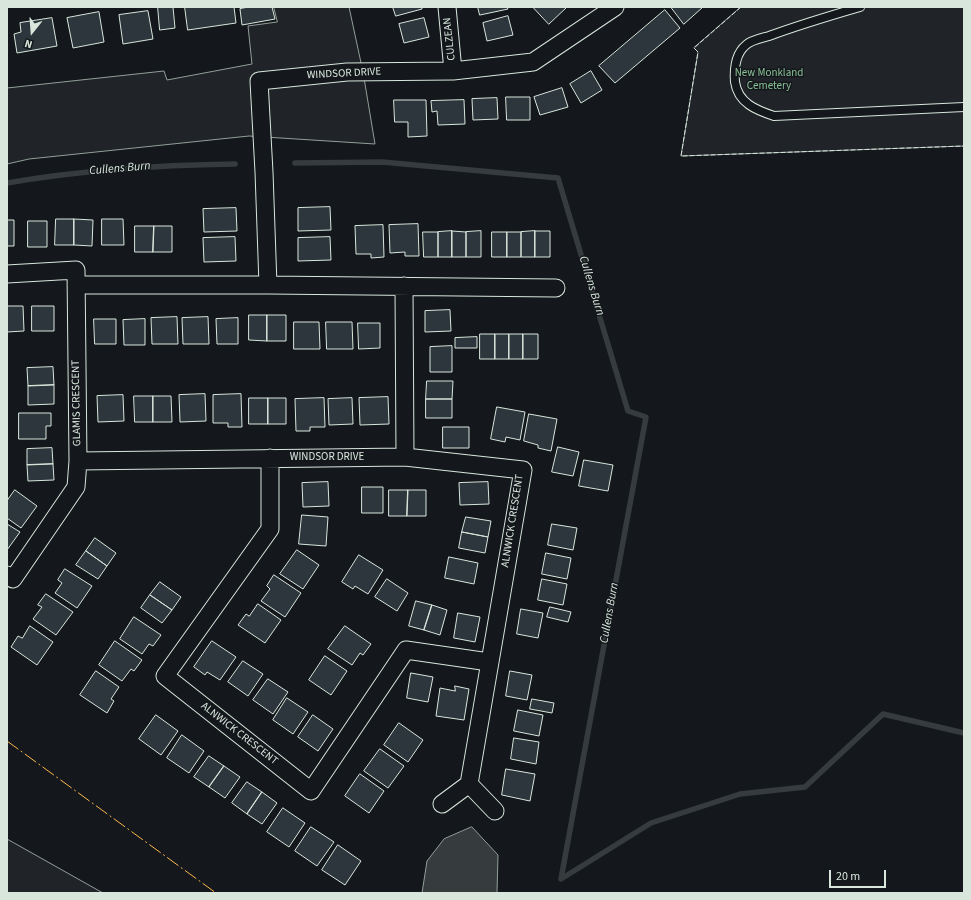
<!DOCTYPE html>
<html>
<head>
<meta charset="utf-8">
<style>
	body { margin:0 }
	#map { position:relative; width:971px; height:900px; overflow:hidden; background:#14181c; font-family:"Source Sans 3",sans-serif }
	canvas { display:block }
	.frame { position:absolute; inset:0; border:8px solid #d8e6dc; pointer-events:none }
	.north { position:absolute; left:12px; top:12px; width:40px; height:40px; -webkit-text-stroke:3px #14181c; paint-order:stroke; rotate:197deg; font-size:11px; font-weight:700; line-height:16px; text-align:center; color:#d8e6dc }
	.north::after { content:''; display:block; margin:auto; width:14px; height:18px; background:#d8e6dc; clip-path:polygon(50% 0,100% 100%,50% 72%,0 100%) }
	.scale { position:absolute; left:829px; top:870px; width:57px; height:18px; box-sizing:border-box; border:2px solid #d8e6dc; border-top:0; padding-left:5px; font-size:12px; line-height:14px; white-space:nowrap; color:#d8e6dc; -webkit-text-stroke:3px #14181c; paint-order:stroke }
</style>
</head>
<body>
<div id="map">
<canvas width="971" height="900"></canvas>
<div class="frame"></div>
<div class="north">N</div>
<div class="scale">20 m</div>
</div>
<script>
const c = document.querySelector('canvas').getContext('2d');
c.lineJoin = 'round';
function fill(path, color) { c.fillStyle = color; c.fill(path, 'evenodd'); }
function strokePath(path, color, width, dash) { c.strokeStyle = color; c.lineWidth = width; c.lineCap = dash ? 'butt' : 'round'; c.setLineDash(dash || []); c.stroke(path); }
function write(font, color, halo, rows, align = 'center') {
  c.font = font + ' "Source Sans 3",sans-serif'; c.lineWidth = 3; c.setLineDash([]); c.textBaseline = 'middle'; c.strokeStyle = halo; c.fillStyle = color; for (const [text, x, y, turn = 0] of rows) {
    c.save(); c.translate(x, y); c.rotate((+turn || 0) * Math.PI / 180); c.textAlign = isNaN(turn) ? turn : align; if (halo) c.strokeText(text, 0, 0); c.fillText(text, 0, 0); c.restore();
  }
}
const green = new Path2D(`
	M274 7H349L363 72 375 144 249 136 29 159 7 164V88L164 71 167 80 252 64 248 26 277 22Z
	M741 7H964V146L681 156 698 52 694 48Z
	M7 839 103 893H7Z`);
fill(green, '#202428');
strokePath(green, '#939e99', 1);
const water = new Path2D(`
	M472 827 498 855 497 893H422L427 861 444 839Z`);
fill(water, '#363b3e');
strokePath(water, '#939e99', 1);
strokePath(new Path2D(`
	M295 163 382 162 558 178 628 411 646 417 561 879 651 823 740 794 805 787 883 714 964 733
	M7 183C82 170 158 165 235 164`), '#363b3e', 5.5);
const building = new Path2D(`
	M158 7H173L175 28 160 30Z
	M185 7H234L236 23 188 30Z
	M249 7H272L275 19 242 25 240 9Z
	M393 7H422V9L396 16Z
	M478 7H507L508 9 480 15Z
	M533 7H567L549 24Z
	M671 7H703L684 24Z
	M665 10 680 28 615 83 599 66Z
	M148 11 153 39 123 44 119 15Z
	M99 12 104 42 73 48 67 18Z
	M508 16 513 35 487 41 483 23Z
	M52 18 57 46 17 53 14 34 21 32 20 23Z
	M424 18 429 37 404 43 399 24Z
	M591 71 602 90 581 103 570 84Z
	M562 88 568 107 540 115 534 97Z
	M506 97H530V120H507Z
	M497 98 498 119 473 120 472 99Z
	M394 100H426L427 136 408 137V122H395Z
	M464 100 465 124 438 125 437 111 432 112 431 101Z
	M330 207 331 230 298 231V208Z
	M236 208 237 231 204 232 203 209Z
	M56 219H74V245H55Z
	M74 219 93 220 92 246 74 245Z
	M102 219H123L124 245H102Z
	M7 220H14V246H7Z
	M28 221H47V247H28Z
	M418 224 419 256H405V252L390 253 389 225Z
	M383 225 384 257 371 258V254H356L355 226Z
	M135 226H154L153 252H135Z
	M154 226H172V252H153Z
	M452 231 466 232V257H452Z
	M452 231V257H438V232Z
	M481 231V257H466V232Z
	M535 231H550V257H535Z
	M535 231V257H521V232Z
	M423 232H438V257H424Z
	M492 232H507V257H492Z
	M507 232H521V257H507Z
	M235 237 236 261 204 262 203 238Z
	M330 237 331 260 298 261V238Z
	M7 306H23L24 331 7 332Z
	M32 306H54V331H32Z
	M450 310 451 331 425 332V311Z
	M249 315H267V341L249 340Z
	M267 315H286V341H267Z
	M177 317 178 344H152L151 318Z
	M208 317 209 344H183L182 318Z
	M238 318V344H217L216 319Z
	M94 319H116V344H95Z
	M145 319V345H124L123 320Z
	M294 322H319L320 349H294Z
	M326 322H352L353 349H327Z
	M358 323H380V348L359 349Z
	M480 334H495V359H480Z
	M495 334H509V359H495Z
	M509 334H523V359H509Z
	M523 334H538V359H523Z
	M477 337V348H455V338Z
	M452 346V372H430V347Z
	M53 367 54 385 28 386 27 368Z
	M427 381H453L452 399H426Z
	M54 385V404L28 405V386Z
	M205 394 206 421 180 422 179 395Z
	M241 394 242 427H228V423H213V395Z
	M123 395 124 421 98 422 97 396Z
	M134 396H153V422H135Z
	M153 396H171L172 422H153Z
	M388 397 389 424 360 425 359 398Z
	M249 398H268V424H249Z
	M268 398H286V424H268Z
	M324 398 325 427H310V431H296L295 399Z
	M352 398 353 424 329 425 328 399Z
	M426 399H452V418H426Z
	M497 407 525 412 520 440 506 437 505 442 491 439Z
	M19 413H51V426H46V439H19Z
	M529 414 557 419 551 451 538 448V445L524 441Z
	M443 427H469V448H443Z
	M558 447 579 452 573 476 552 472Z
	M52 448 53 464 27 465V449Z
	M584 460 613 465 608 491 579 486Z
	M53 464 54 480 28 481 27 465Z
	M328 482 329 506 303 507 302 483Z
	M488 482 489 504 460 505 459 483Z
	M362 487H383V513H362Z
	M15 490 37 506 21 528 7 518V501Z
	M389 490H408L407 516H389Z
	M408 490H426V516H407Z
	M302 515 328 517 326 546 299 544Z
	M466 517 491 521 488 537 462 532Z
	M7 524 20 532 7 550Z
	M552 524 577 528 573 550 548 545Z
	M462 532 488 537 485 553 459 548Z
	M95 538 116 553 107 566 86 551Z
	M297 550 319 565 303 589 280 574Z
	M86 551 107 566 98 579 76 565Z
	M546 553 571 558 567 579 542 574Z
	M359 555 383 570 368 594 355 586 353 589 342 582Z
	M449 557 478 563 474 584 445 578Z
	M65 569 92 586 77 608 55 593 62 583 58 580Z
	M274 575 301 593 285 617 261 601 270 589 267 586Z
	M387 579 408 593 397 611 375 597Z
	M542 579 567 584 563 605 538 600Z
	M160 582 181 597 172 610 150 595Z
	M46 594 73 612 56 635 33 619 42 607 38 605Z
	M150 595 172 610 162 623 141 608Z
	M416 601 432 605 424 630 409 626Z
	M258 604 281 620 265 643 238 625 246 614 249 616Z
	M432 605 447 610 440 635 424 630Z
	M550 607 571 612 568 622 547 617Z
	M521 609 543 613 538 638 517 634Z
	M458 613 480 617 475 642 454 638Z
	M134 617 161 635 153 646 149 644 142 654 120 639Z
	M30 626 53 642 37 665 11 647 18 636 22 638Z
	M345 626 371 644 363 655 360 653 352 665 328 649Z
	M115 641 142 660 134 671 131 669 122 681 99 665Z
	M212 641 236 657 220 680 207 672 205 675 194 667Z
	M325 656 347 671 331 695 309 680Z
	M243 661 263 674 248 696 228 682Z
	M96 671 119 687 111 699 114 701 107 713 80 695Z
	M510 671 532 675 527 700 506 696Z
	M411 673 433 677 428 702 407 698Z
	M268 679 288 692 273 714 253 700Z
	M455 686 469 689 464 720 436 716 440 688 455 691Z
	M287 698 308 712 293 734 273 720Z
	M532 699 554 703 552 713 530 709Z
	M518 710 543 715 539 736 514 731Z
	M156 715 178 731 161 755 139 739Z
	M313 715 333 729 318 751 298 737Z
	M399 723 423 740 408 762 384 745Z
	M182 735 204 751 189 773 167 758Z
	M514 738 539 742 536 764 511 759Z
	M380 749 404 766 388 788 364 771Z
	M209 756 224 766 209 787 194 777Z
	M224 766 240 777 225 798 209 787Z
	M506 769 535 774 530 801 502 795Z
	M360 774 384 791 369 813 345 796Z
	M247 782 262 792 247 814 232 803Z
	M262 792 277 803 262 824 247 814Z
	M283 808 305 823 289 847 267 832Z
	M311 827 334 842 317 866 295 851Z
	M338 845 361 861 345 885 322 870Z`);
fill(building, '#2c363c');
strokePath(building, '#d8e6dc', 1);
const lane = new Path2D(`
	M860 7C829 16 799 25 769 36 762 38 751 40 746 45 735 54 734 69 735 82 738 103 756 110 774 116L964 107`);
const street = new Path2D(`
	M447 7 453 71
	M7 274 76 270 78 461 76 487 13 579 7 575
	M76 285H268L556 288
	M268 285 264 172 259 81 347 72 453 71 533 62 615 7
	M404 286 405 457
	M270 458V529L165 676 311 791 406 650 489 662
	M78 461 405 457 523 470 469 784 495 811
	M442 804 469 784`);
strokePath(lane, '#d8e6dc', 10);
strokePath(street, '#d8e6dc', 19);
strokePath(lane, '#14181c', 8);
strokePath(street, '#14181c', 17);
strokePath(new Path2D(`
	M741 7 694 48 698 52 681 156 964 146`), '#d8e6dc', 1, [5, 2]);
strokePath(new Path2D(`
	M7 741 216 893`), '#ffb74d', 1, [14, 3, 2, 3]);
write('11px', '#d8e6dc', '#14181c', [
	["CULZEAN",450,39,-96],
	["WINDSOR DRIVE",344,74,-3],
	["GLAMIS CRESCENT",77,403,-91],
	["WINDSOR DRIVE",327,458],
	["ALNWICK CRESCENT",513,521,-81],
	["ALNWICK CRESCENT",239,734,38]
]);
write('11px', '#8ac095', '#14181c', [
	["New Monkland",769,74],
	["Cemetery",769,87]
]);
write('italic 12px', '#d8e6dc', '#14181c', [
	["Cullens Burn",120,169,-5],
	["Cullens Burn",591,286,73],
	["Cullens Burn",610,613,-80]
]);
</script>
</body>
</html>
